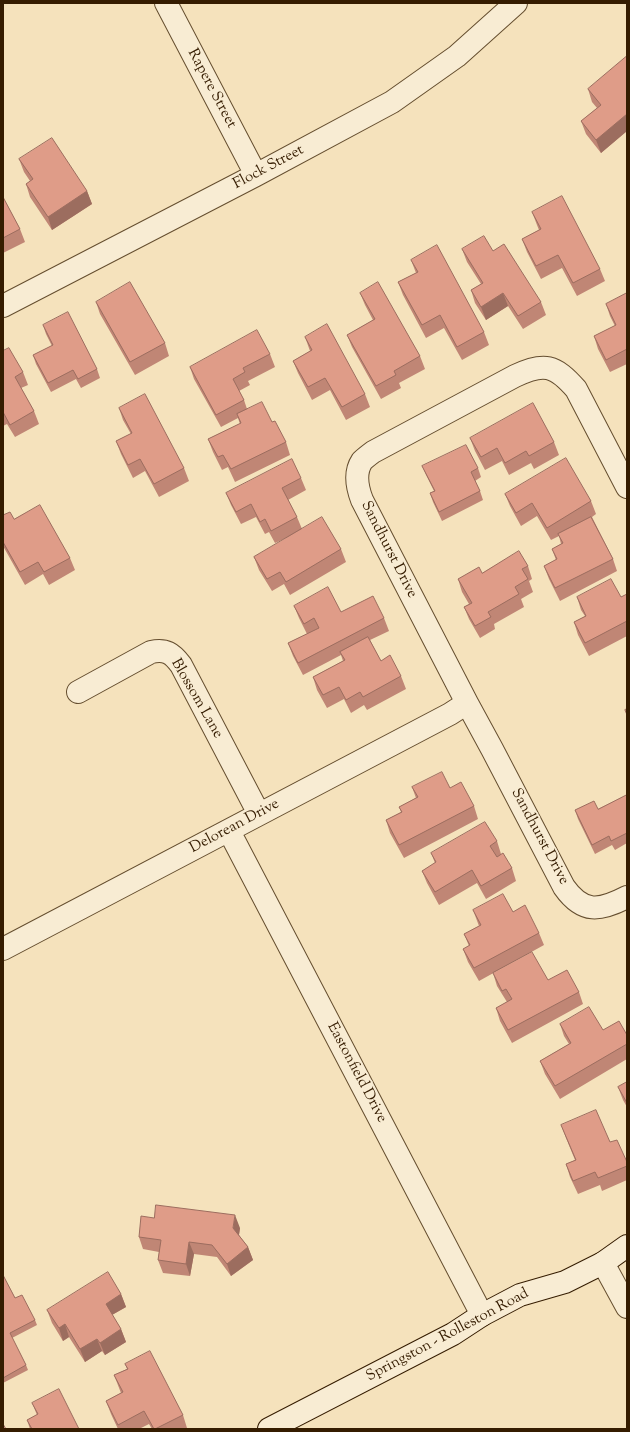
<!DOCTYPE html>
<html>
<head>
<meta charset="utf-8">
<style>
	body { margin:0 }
	#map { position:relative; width:630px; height:1432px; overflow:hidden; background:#f5e2bc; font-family:"Sorts Mill Goudy",serif }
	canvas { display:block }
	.frame { position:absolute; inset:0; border:4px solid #351c00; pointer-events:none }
</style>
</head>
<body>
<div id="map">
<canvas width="630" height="1432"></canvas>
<div class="frame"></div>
</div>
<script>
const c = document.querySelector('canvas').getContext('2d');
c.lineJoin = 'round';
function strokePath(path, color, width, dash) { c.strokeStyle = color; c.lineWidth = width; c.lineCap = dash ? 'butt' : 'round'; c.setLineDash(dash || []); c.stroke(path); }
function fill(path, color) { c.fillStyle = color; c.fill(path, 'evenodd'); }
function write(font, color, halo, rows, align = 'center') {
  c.font = font + ' "Sorts Mill Goudy",serif'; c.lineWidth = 3.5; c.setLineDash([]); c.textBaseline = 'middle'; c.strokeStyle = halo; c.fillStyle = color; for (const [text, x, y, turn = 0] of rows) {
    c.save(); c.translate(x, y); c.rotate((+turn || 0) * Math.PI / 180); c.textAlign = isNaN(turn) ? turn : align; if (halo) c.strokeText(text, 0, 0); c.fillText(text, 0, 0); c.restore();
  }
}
const minor = new Path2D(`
	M166 3 256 175
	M3 306 256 175 392 102 457 56 516 3
	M627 487 576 389C555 365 544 362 515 376L373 452C369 455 365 458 362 461 354 473 357 487 362 500L467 703 492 749 564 887C583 914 600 911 627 897
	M78 692 151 652C166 649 172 653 181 665L259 814
	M229 831 482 1315
	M3 949 450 714 467 703
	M603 1263 627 1307`);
const secondary = new Path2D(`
	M269 1429 453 1334 482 1315 520 1295 565 1282 603 1263 627 1246`);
strokePath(minor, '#654e2f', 24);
strokePath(secondary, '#351c00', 24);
strokePath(minor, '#f8ecd3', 22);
strokePath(secondary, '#f8ecd3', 22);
fill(new Path2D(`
	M627 56V131L601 153 586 134 581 121 597 108 592 102 588 89Z
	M19 159 87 191 92 204 52 230 30 197 26 184 30 181 24 172Z
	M3 197 20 229 25 242 3 253Z
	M532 212 600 269 605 281 577 296 562 268 541 279 527 252 522 239 539 230 537 225Z
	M462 249 493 251 541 302 546 315 523 329 508 306 486 320 475 303 471 290 481 284 467 262Z
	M411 260 484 332 489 345 462 360 444 328 426 338 403 295 398 282 416 273Z
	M360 293 420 356 425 369 399 383 401 388 381 399 352 347 347 335 373 320 365 305Z
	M627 293V364L610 372 598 349 594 336 615 326 610 316 606 304Z
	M96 302 165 343 169 356 135 375 100 314Z
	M43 325 97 369 100 378 81 388 76 379 51 392 36 364 33 355 52 346 46 334Z
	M305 337 365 394 370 407 346 420 330 390 312 400 298 373 293 361 310 351Z
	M3 351 23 372 28 385 21 388 34 411 39 424 15 437 7 424 3 426Z
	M270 354 275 367 248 381 250 385 239 391 244 400 247 409 272 422 286 442 290 455 235 482 228 467 222 470 213 452 208 439 240 424 238 418 221 427 194 379 190 367Z
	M119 408 184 468 189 481 159 497 145 471 133 478 121 454 116 441 131 434 123 420Z
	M470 438 554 442 559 455 534 469 531 463 509 475 502 461 485 470 475 451Z
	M422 466 478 468 481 477 475 481 480 491 483 500 442 521 433 502 430 493 434 491 426 475Z
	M301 478 306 490 288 500 297 517 302 529 341 549 346 562 290 595 284 584 272 591 259 570 254 557 289 537 275 543 269 532 265 534 256 517 241 524 231 505 226 493Z
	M505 494 591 501 596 514 592 517 613 559 617 571 560 601 549 579 544 566 556 560 552 549 561 544 559 536 551 540 537 516 521 526 510 506Z
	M3 515 14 519 70 558 75 570 49 585 43 574 25 585 3 546Z
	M528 566 532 579 529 581 533 592 521 599 524 607 494 624 495 629 480 638 469 619 464 607 469 604 462 592 458 579 482 573Z
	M627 594V636L589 656 578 635 574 622 585 616 581 610 577 597H621Z
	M294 606 384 618 389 631 370 640 381 661 401 676 406 689 367 710 364 705 351 713 344 699 327 708 317 690 313 677 343 661 341 655 303 675 293 656 288 643 307 634 299 618Z
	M412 787 450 788 474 806 478 819 404 858 390 833 386 820 401 812 399 807 416 798Z
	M627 795V843L615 850 612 845 595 854 578 819 575 810 598 809Z
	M497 841 501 854 512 868 516 881 486 899 477 883 439 905 427 883 422 871 435 863 431 853Z
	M473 910 513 912 539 933 544 945 479 981 468 962 463 949 469 946 464 934 479 926Z
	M493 973 548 980 579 992 583 1004 512 1043 500 1021 496 1008 507 1002 497 986Z
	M560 1024 603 1030 627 1035V1059L560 1099 545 1074 540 1061 569 1044 564 1036Z
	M627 1082V1107L623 1100 618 1087Z
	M561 1125 610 1142 627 1162V1180L602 1191 600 1185 578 1194 570 1177 566 1164 575 1160 566 1138Z
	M240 1228 239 1235 248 1247 253 1260 231 1276 217 1257 194 1254 190 1276 163 1273 158 1260 159 1252 143 1249 139 1237Z
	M3 1275 15 1298 35 1320 37 1325 12 1338 26 1365 28 1370 3 1383Z
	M121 1294 126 1307 112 1315 121 1329 126 1342 105 1355 102 1351 85 1362 69 1337 63 1341 52 1323 47 1310Z
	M125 1364 183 1415 187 1428 185 1429H152L149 1424 139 1429H118L111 1414 106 1401 121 1393 114 1375 127 1369Z
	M32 1403 79 1429H30L27 1420 37 1415Z`), '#c08675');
fill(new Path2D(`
	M627 114V131L601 153 596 140Z
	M87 191 92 204 52 230 48 217Z
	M503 293 508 306 486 320 481 307Z
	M235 1215 240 1228 238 1241 233 1228Z
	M189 1242 194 1254 190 1276 186 1264Z
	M248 1247 253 1260 231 1276 227 1264Z
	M121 1294 126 1307 110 1316 106 1304Z
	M65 1324 69 1337 63 1341 59 1328Z
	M121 1329 126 1342 105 1355 100 1343Z
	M97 1339 102 1351 85 1362 80 1349Z`), '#9c6d5f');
const building = new Path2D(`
	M627 56V114L596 140 581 121 601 105 588 89Z
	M52 138 87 191 48 217 26 184 33 179 19 159Z
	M562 196 600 269 573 283 558 255 536 266 522 239 541 229 532 212Z
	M3 197 20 229 3 238Z
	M484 236 493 251 504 244 541 302 518 316 503 293 481 307 471 290 483 283 462 249Z
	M437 245 484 332 457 347 440 315 422 325 398 282 418 272 411 260Z
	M130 282 165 343 130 362 96 302Z
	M378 282 420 356 394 371 396 375 376 386 347 335 375 319 360 293Z
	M627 293V349L606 360 594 336 616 325 606 304Z
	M68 312 97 369 78 379 73 370 48 383 33 355 53 345 43 325Z
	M327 324 365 394 342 407 325 378 308 387 293 361 312 350 305 337Z
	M257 330 270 354 243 368 245 372 233 379 244 400 216 415 190 367Z
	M9 348 23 372 15 377 34 411 10 425 3 412V351Z
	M145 394 184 468 154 484 140 459 128 465 116 441 132 433 119 408Z
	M262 402 272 422 275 421 286 442 231 469 223 455 218 457 208 439 241 423 237 414Z
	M533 403 554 442 529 456 526 451 505 463 497 448 481 457 470 438Z
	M466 445 478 468 471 472 480 491 439 512 430 493 435 491 422 466Z
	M566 458 591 501 547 528 532 503 516 513 505 494Z
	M292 459 301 478 282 488 297 517 271 531 265 519 260 522 251 504 236 512 226 493Z
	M40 505 70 558 44 572 38 562 20 572 3 542V515L10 512 14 519Z
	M322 517 341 549 286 582 280 572 267 579 254 557Z
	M591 517 613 559 555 588 544 566 557 559 552 549 563 543 558 534Z
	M519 551 528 566 522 569 528 579 515 587 519 594 488 612 491 617 475 626 464 607 472 603 458 579 479 567 482 573Z
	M611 579 621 597 627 594V621L585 643 574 622 586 616 577 597Z
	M328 587 341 612 373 596 384 618 298 663 288 643 319 628 314 618 304 624 294 606Z
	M368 637 381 661 390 655 401 676 363 697 360 692 346 700 339 687 323 695 313 677 345 660 340 652Z
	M627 709V715L625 710Z
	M442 772 450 788 461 782 474 806 399 845 386 820 402 812 399 807 418 797 412 787Z
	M627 795V833L611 841 609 836 592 845 575 810 594 801 598 809Z
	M485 822 497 841 490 846 497 857 503 853 512 868 481 886 472 870 435 892 422 871 436 862 431 853Z
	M503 894 513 912 525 905 539 933 474 968 463 949 470 945 464 934 481 925 473 910Z
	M532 952 548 980 567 970 579 992 508 1030 496 1008 512 999 506 989 502 991 493 973Z
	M589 1007 603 1030 619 1021 627 1035V1044L555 1086 540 1061 571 1043 560 1024Z
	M627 1082V1103L618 1087Z
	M596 1110 610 1142 617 1140 627 1162V1166L598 1178 595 1172 573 1181 566 1164 576 1160 561 1125Z
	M156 1205 235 1215 233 1228 248 1247 227 1264 212 1245 189 1242 186 1264 158 1260 161 1240 139 1237 141 1216 154 1218Z
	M108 1272 121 1294 106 1304 121 1329 100 1343 97 1339 80 1349 65 1324 59 1328 47 1310Z
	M3 1275 15 1298 22 1295 35 1320 10 1333 26 1365 3 1378Z
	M150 1351 183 1415 155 1429H154L144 1411 118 1425 106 1401 123 1392 114 1375 128 1369 125 1364Z
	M59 1389 79 1429H32L27 1420 38 1414 32 1403Z
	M3 1424 6 1429H3Z`);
fill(building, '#df9c88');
strokePath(building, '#9c6d5f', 1);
write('15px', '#351c00', '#f8ecd3', [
	["Rapere Street",211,89,62],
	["Flock Street",269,168,-28],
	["Sandhurst Drive",388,550,63],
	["Blossom Lane",196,699,60],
	["Delorean Drive",235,827,-28],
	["Sandhurst Drive",539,837,62],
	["Eastonfield Drive",356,1073,62],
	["Springston - Rolleston Road",448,1336,-28]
]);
</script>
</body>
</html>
